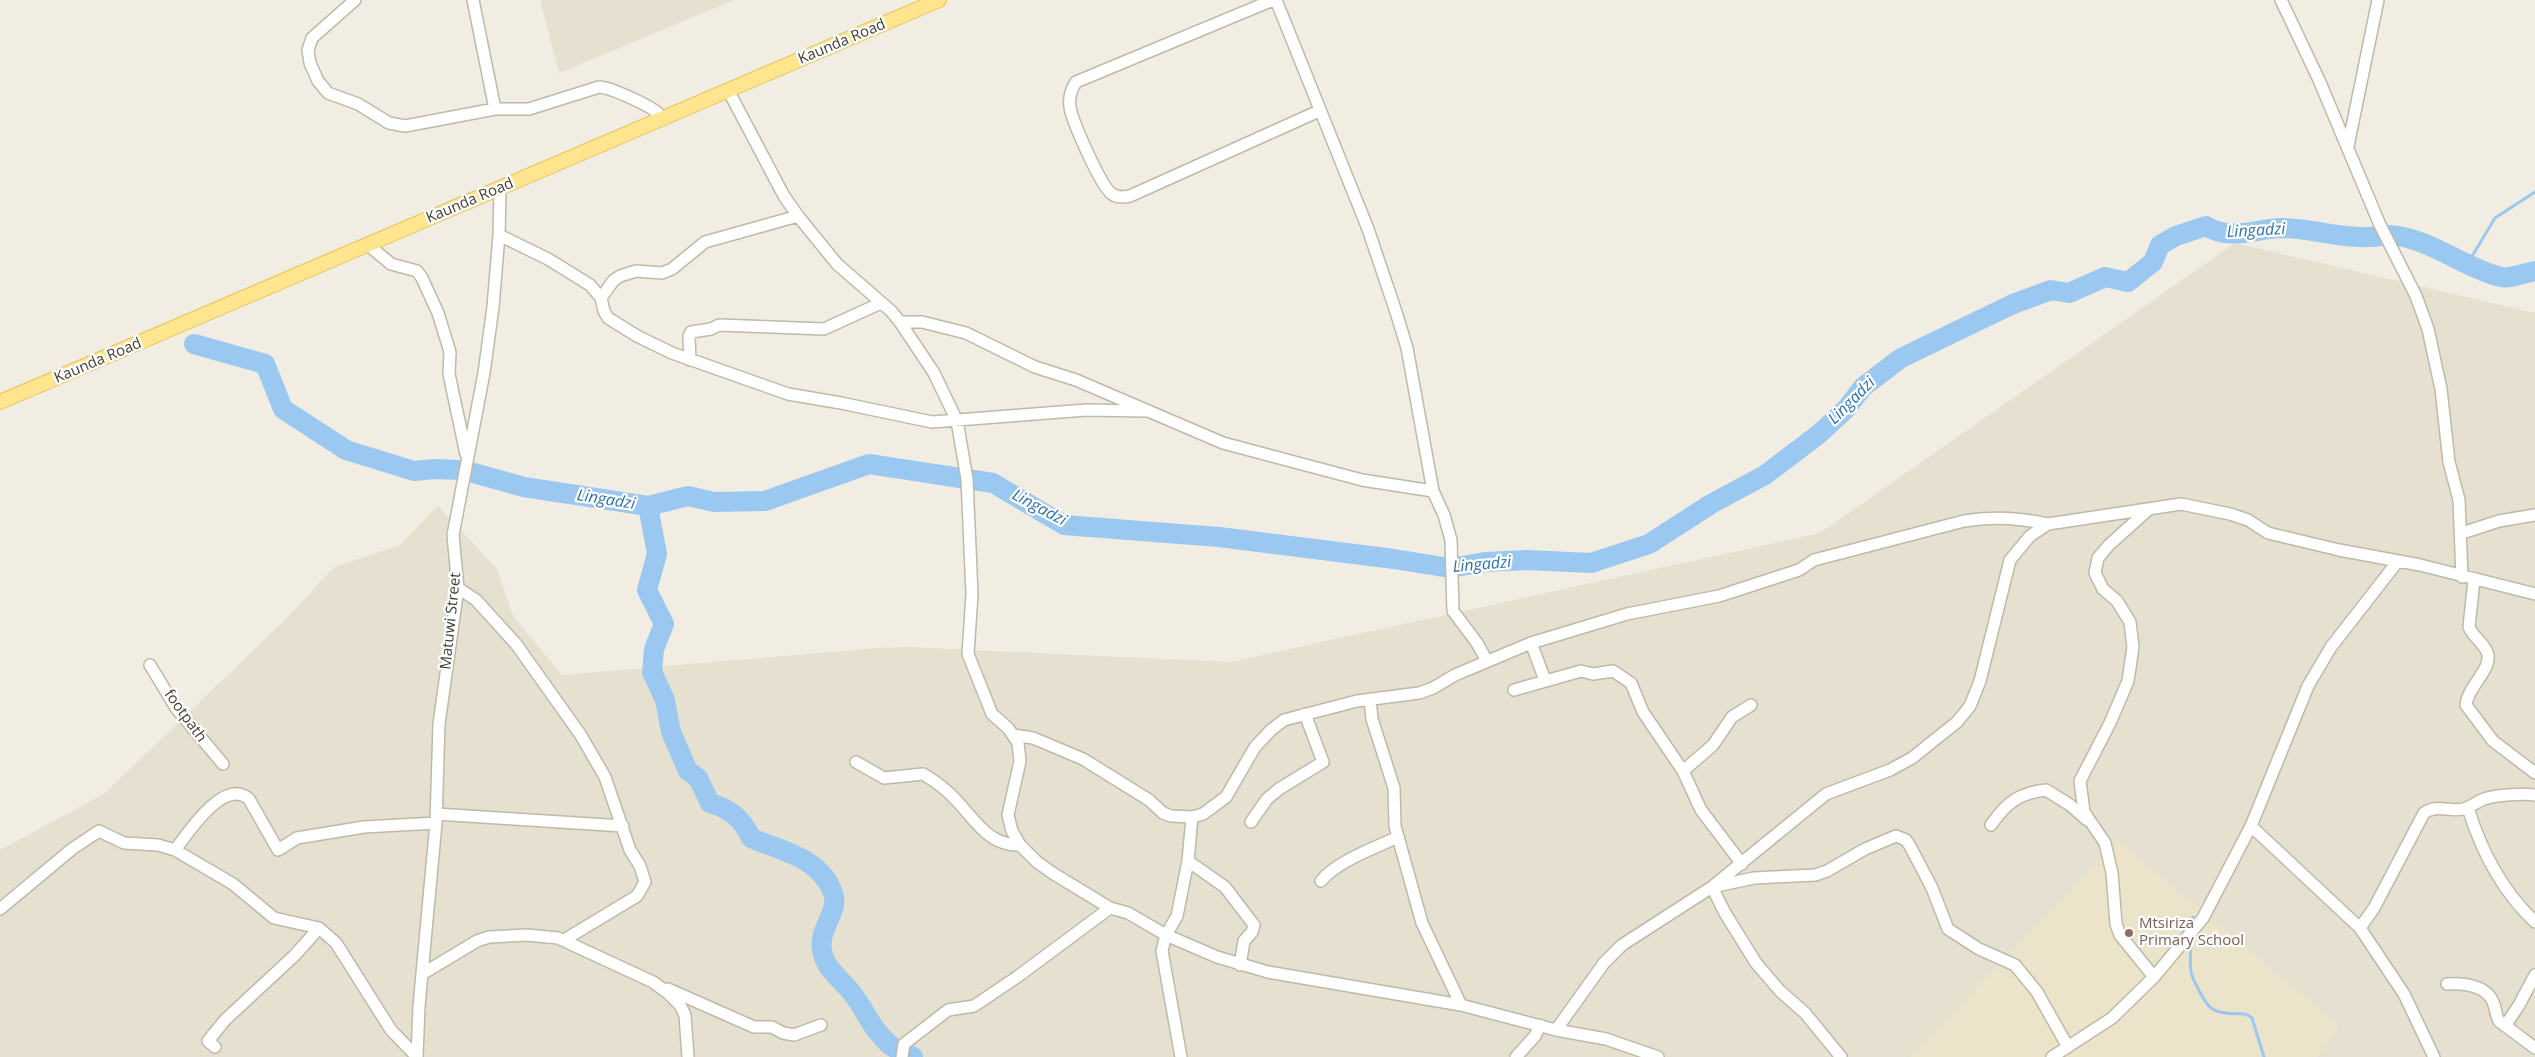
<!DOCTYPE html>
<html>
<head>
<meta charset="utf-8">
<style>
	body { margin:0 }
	canvas { display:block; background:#f1ede2 }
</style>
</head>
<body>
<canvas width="2535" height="1057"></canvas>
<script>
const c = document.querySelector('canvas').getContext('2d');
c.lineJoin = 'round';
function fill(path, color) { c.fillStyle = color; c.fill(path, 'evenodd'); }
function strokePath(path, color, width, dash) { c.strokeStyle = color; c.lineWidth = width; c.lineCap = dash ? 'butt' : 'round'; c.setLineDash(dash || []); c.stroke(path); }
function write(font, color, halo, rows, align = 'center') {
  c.font = font + ' "Open Sans",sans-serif'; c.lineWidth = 4.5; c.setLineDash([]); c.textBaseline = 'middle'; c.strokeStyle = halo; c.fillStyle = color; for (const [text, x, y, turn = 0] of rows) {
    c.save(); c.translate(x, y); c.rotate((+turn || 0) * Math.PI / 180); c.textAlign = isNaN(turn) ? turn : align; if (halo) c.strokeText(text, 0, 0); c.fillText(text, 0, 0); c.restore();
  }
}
fill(new Path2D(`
	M540 0H734L559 73Z
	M2235 243 2535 313V1057H0V850L104 794 286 619 334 567 400 545 438 506 497 569 513 616 562 675 877 648 908 647 1230 662 1820 533Z`), '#e5e0d0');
fill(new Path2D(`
	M2118 840 2340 1026 2317 1057H1910Z`), '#ebe4cb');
strokePath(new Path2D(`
	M2468 263 2495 218 2535 192
	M2182 937 2184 929 2193 917
	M2187 943 2191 947C2189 973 2190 974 2202 996 2209 1008 2212 1011 2226 1013 2236 1015 2244 1011 2252 1018L2264 1057`), '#9bc8f0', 3);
strokePath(new Path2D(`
	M2389 235C2431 238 2461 267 2501 277 2510 279 2525 273 2535 271
	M194 344 265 364 283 409 346 450 414 471 435 469 459 470
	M470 472 524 487 648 506 688 496 714 502 765 501 869 464 993 483 1064 525 1219 537 1394 559 1450 568 1485 562 1527 560 1591 563 1649 544 1711 504 1765 475 1819 434 1846 409 1863 387 1901 358 2013 304 2051 290 2069 293 2105 277 2128 282 2153 262 2160 245 2176 236 2206 226C2229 241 2255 229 2281 228 2314 228 2347 241 2380 236
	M648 506 657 554 647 590 664 624 654 649 652 672 665 700 671 732 688 771 698 778 710 803C730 809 742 818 751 838 781 851 820 857 833 893 840 910 818 929 822 950 824 968 842 980 852 993 866 1011 872 1030 890 1045 896 1050 906 1053 913 1057`), '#9bc8f0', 20);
const minor = new Path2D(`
	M355 0 312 38 308 50 310 63 318 81 328 93 358 104 389 123 405 126 495 109H529L599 87C610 87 651 106 659 114V120
	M473 0 495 109
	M1273 0 1076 82C1070 91 1068 101 1071 112 1075 126 1101 187 1112 194 1118 198 1124 197 1130 196L1319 111
	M1276 0 1368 229 1396 312 1407 348 1433 491 1444 515 1451 540 1453 611 1477 643 1487 661
	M2281 0 2319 80 2380 225 2416 296 2428 329 2441 389 2449 462 2459 500 2462 577
	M728 90 784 196 798 216 837 264 891 311 900 322 934 373 957 421 967 479 972 594 968 654 992 714 1008 728 1018 743 1020 761 1008 815 1012 831 1020 845 1037 862 1054 874 1110 908 1128 913 1166 935 1217 957 1268 972 1461 1005 1556 1030 1606 1039 1658 1057
	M2348 146 2378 0
	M499 235 548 259 590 285 601 298 604 311 608 318 637 336 672 353 788 394 841 403 932 422 1086 410 1146 411
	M367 244 391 264 417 271 422 278 438 313 450 352 449 374 466 454
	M601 298 613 281 620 276 636 271 662 273 672 269 705 242 798 216
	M900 322H922L966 333 1035 367 1076 380 1223 443 1362 480 1433 491
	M690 360 689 336 691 332 711 329 719 325 824 329 881 303
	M2148 510 2109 545 2098 558 2095 573 2103 589 2117 601 2130 622 2133 647 2128 681 2110 723 2080 781 2084 812 2105 843 2112 873 2116 924 2120 935 2154 977
	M2462 533 2499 521 2535 515
	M2474 580 2469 627C2473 637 2483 642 2487 652 2494 668 2467 687 2466 705L2493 741 2535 773
	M458 588 476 600 516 644 580 734 605 777 630 850 640 866 645 882 637 896 564 940
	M1531 643 1545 680
	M150 665 176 708 223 764
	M1514 690 1581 671 1593 674 1613 671 1631 683 1643 712 1683 771 1701 810 1742 864
	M1370 699 1372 719 1394 788 1395 826 1422 923 1461 1005
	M1013 735 1033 738 1083 759 1149 800 1163 813 1171 816 1192 817 1203 814 1226 797 1255 747 1271 730 1284 720 1357 701 1419 693 1433 688 1455 675 1531 643 1627 614 1719 596 1799 570 1814 560 1964 521C1993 516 2020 518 2048 524
	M856 762 884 778 923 774C935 781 947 790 956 800 976 821 989 846 1020 845
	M1683 771 1713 745 1732 717 1751 705
	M2468 808C2481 850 2502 891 2535 922
	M436 814 623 826
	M1251 822 1267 799 1279 789 1323 762 1305 714
	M1991 825C2006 803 2019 793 2046 790L2070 805 2087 820
	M2251 826 2360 928 2404 994 2434 1057
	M175 850C188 833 224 777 249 799L278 850 297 838 364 827 436 823
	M1188 861 1225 887 1254 925 1252 932 1244 941 1240 965
	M1321 881C1337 861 1375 848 1398 837
	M0 909 72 849 99 831 124 843 158 845 175 850 233 884 274 918 319 928 336 943 391 1030 417 1057
	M2360 928 2374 908 2424 813C2437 804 2448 812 2463 809 2471 807 2476 802 2484 799 2496 795 2523 793 2535 795
	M422 974 477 941 489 937 527 935 558 938 653 982 668 993 680 1005 685 1015 688 1057
	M2447 984C2463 983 2486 985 2493 1002 2496 1008 2495 1014 2499 1021L2535 1048
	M668 989 754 1027H772L783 1033 794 1035 821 1025
	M2505 1026 2519 1005 2535 975
	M1556 1030 1604 963 1622 945 1712 887 1826 794 1890 770 1912 758 1957 722 1970 706 1980 681 2010 560 2030 536 2048 524 2181 504 2230 514 2248 520 2268 533 2339 550 2420 565 2535 594
	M215 1047 208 1041 225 1020 295 955 319 928
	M417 1057 419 1006 436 823 439 724 458 588 453 535 484 373 493 307 499 235 500 189
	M902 1057 904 1044 948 1010 974 1006 1017 977 1110 908
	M1181 1057 1162 951 1166 935 1177 916 1188 861 1192 817
	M1516 1057 1535 1036 1540 1025
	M1841 1057 1805 1013 1780 991 1756 963 1725 913 1712 887 1754 878 1815 875 1827 871 1865 849 1896 836 1906 840 1910 846 1932 888 1948 929 1979 949 2015 965 2037 992 2068 1047
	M2052 1057 2112 1018 2154 977 2203 918 2251 826 2308 686 2331 647 2398 561`);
const major = new Path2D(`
	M0 402 939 0`);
strokePath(minor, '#bfb9a7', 14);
strokePath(major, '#e4c45c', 16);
strokePath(minor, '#fff', 11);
strokePath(major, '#ffe58d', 14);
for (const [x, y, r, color] of [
	[2129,933,5,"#8d6e63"]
]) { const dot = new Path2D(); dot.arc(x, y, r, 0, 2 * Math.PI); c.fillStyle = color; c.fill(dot); strokePath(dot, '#fff', 2); }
write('15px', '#423d32', '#fff', [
	["Kaunda Road",842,42,-23],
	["Kaunda Road",470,201,-23],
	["Kaunda Road",98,361,-23],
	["Matuwi Street",451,621,-84],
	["footpath",185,716,54]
]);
write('15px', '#785e54', '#fff', [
	["Mtsiriza",2139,924],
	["Primary School",2139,941]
], 'left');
write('italic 16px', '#2b6fae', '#fff', [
	["Lingadzi",2256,231,-3],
	["Lingadzi",1852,401,-45],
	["Lingadzi",606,500,9],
	["Lingadzi",1039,508,28],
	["Lingadzi",1482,565,-5]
]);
</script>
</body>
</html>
